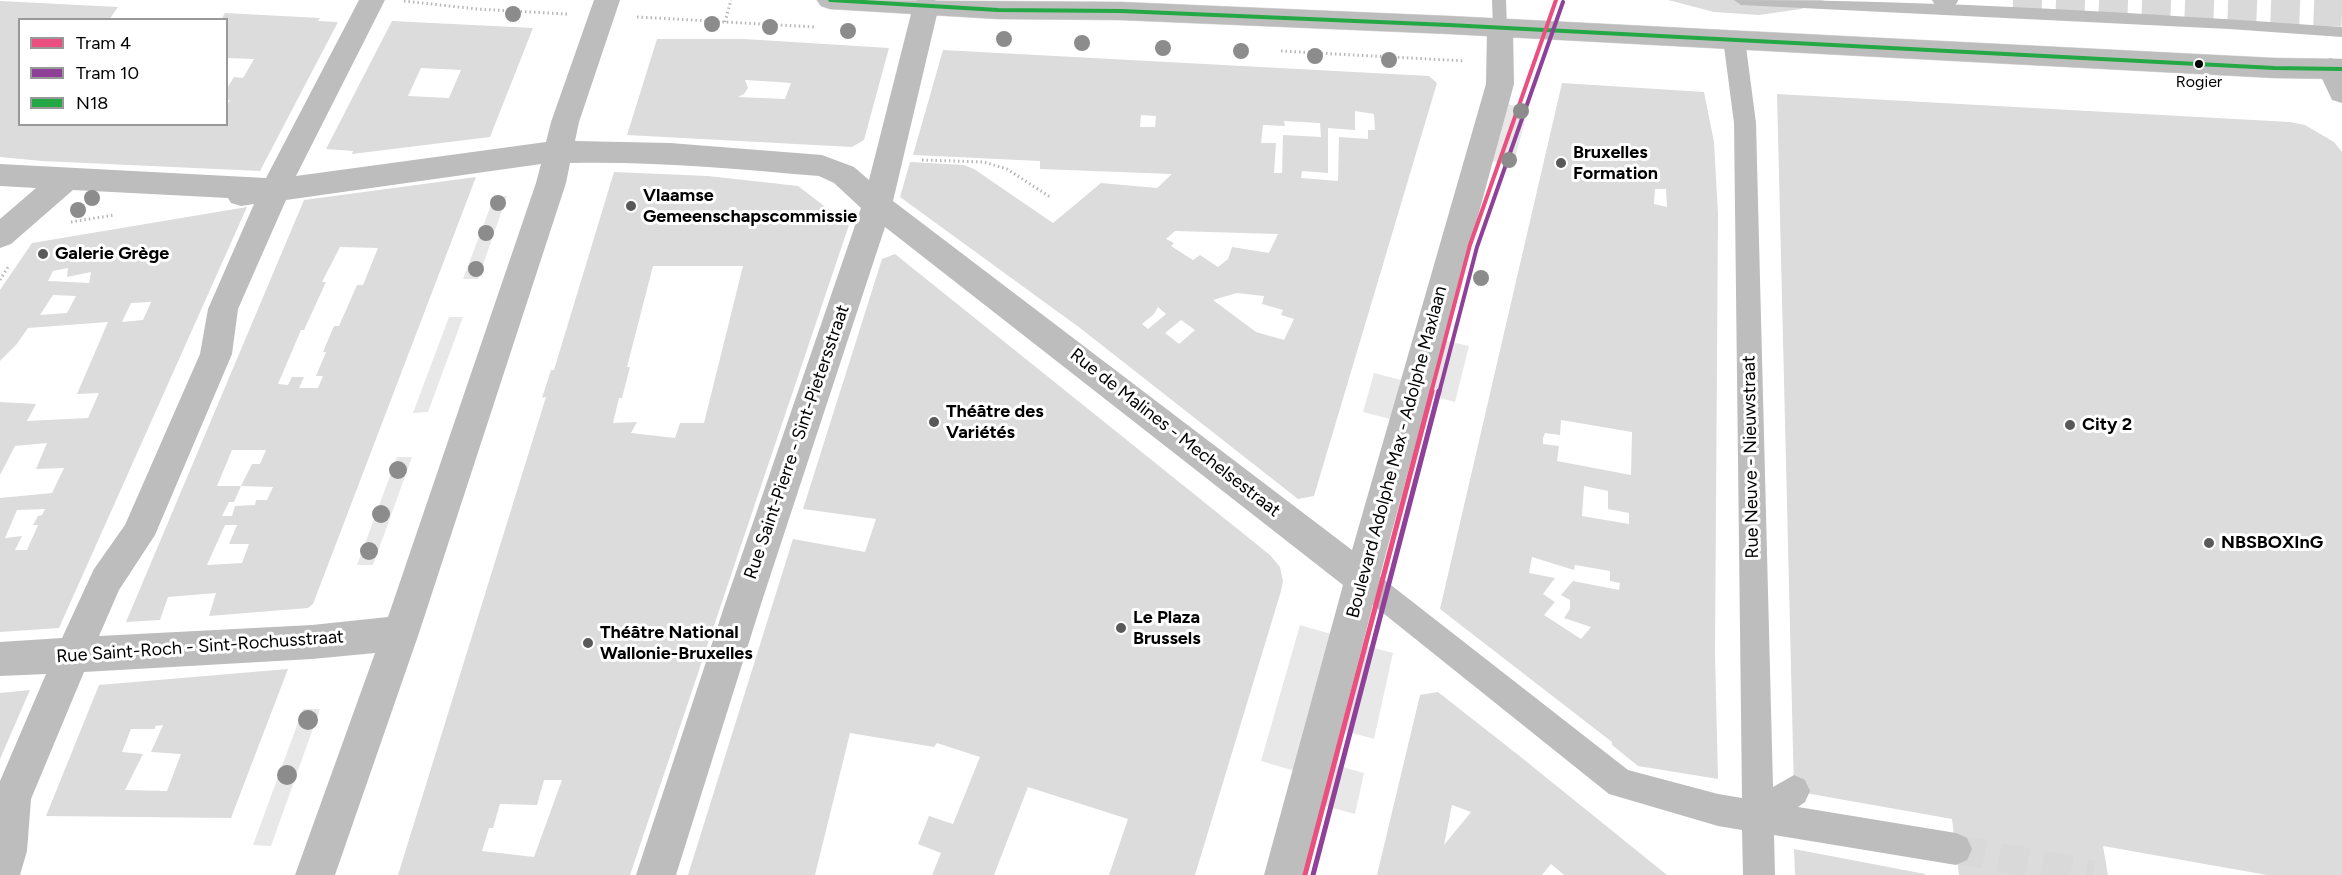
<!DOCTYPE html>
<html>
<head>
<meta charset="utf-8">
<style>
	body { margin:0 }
	#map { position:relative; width:2342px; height:875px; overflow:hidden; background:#fff; font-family:Figtree,sans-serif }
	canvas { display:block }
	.legend { position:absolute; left:18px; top:18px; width:210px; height:108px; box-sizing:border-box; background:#fff; border:2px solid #999; margin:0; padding:8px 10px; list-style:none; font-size:18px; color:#000 }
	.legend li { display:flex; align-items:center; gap:12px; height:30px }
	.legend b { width:30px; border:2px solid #999 }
</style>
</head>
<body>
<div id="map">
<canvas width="2342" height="875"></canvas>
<ul class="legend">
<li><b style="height:8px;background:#ea4f80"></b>Tram 4</li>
<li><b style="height:8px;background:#8f4199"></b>Tram 10</li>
<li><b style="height:8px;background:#23a845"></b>N18</li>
</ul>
</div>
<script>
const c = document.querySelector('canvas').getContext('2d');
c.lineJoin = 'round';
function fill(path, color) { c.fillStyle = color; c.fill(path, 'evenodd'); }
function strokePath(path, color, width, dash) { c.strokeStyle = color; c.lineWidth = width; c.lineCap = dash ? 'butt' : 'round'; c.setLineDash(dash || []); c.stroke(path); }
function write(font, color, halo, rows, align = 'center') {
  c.font = font + ' Figtree,sans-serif'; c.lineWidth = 6; c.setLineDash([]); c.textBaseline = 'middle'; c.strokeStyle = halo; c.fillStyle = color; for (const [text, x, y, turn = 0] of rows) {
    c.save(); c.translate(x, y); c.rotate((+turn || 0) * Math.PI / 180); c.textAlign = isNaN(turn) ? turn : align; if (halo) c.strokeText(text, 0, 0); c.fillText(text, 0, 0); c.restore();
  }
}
fill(new Path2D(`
	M1503 103 1528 109 1513 166 1488 160Z
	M507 196 478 279H463L494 197Z
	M449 317H463L428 412 413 413Z
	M1443 340 1469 346 1455 402 1428 395Z
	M1374 373 1401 380 1390 419 1363 412Z
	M397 457H412L373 565H357Z
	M1300 625 1331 634 1295 771 1261 761Z
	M1363 645 1393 653 1374 739 1341 730Z
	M303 709H320L271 846 253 845Z
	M1332 764 1364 773 1355 814 1322 805Z`), '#e8e8e8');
fill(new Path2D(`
	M1668 0H1825L1801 9 1759 15 1714 12Z
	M0 1 118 7 109 20H20V124H226V106L230 100H226V90L234 77 243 78 254 59 226 58V20H221L225 13 320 18 318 21 338 22 260 171 42 161 0 157Z
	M392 21 533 28 490 137 352 154 353 151 326 149ZM421 68 461 70 449 98 408 96Z
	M657 39H744L889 48 864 140 852 147 627 135ZM745 80 778 82 791 83 785 99 738 97 744 94 748 88Z
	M943 50 1429 76 1437 83 1314 496 1298 499 1080 328 900 197 910 162 964 165 974 169 1053 223 1101 183 1157 188 1172 174 1040 169V161L913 155ZM1355 111 1374 114 1375 130H1368V139L1339 137 1338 181 1301 178 1302 171 1328 173V128L1355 130ZM1141 115 1156 116 1155 127H1140ZM1284 121 1320 123 1321 137 1283 135 1282 173H1274L1276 143H1261L1263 125 1285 126ZM1175 231 1278 234 1269 253 1232 247 1228 259 1218 267 1200 255 1193 260 1171 246 1174 243 1166 239ZM1237 293 1264 296 1262 304 1283 310 1281 315 1294 319 1284 340 1256 332 1213 300ZM1158 307 1166 314 1148 329 1142 324 1154 314ZM1181 320 1195 330 1179 344 1165 333Z
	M1562 83 1704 92 1714 142 1718 214 1715 654 1718 779 1638 766 1612 745V742L1440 609ZM1655 189H1666L1667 207 1654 204ZM1561 420 1632 432 1631 475 1557 461 1559 446 1543 444V438L1545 433 1560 435ZM1584 486 1608 491V509L1629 513V524L1582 516ZM1532 557 1574 570 1575 565 1610 571V581L1620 583 1619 590 1573 581 1561 595 1570 600V609L1564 618 1591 627 1581 639 1544 615 1555 602 1543 594 1555 578 1529 573Z
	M1777 94 2290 122 2305 125 2334 142 2342 152V875H2267L2103 846 2108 875H1959L1952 819 1794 791Z
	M614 172 708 176 798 186 849 225 630 875H398L546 397 542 398 551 370H554ZM653 266H743L704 423H680L675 438 631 433 637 422 613 423 619 398H622L630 367H627ZM544 780H562L534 857 482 851 489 828H493L500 804 537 805Z
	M476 177 313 604 308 608 209 616 216 593 168 597 160 620 126 622 304 200ZM340 247 378 248 363 285H357L339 326H334L323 352H326L316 376H323L318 388H299L304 377H292L288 385 278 384 301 330H304L326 282H322ZM232 450H266L260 464H252L241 486 273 487 267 500H256L255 505 235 506 232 516H222L229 502H234L241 486H217ZM225 525H237L229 544H249L242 563 207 565Z
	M247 207 59 628 0 632V498L52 493 64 468 36 469 47 443 15 446 0 475V402L36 404 27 421 88 418 99 393 77 394 108 322 28 328 16 345 0 361V290L32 243ZM68 268 67 277 91 272 89 283 48 281 53 271ZM53 295 76 296 67 313 40 315ZM151 302 143 320 122 322 131 303ZM45 509 42 515 38 516 33 525H38L27 550H15L22 536 5 538 17 510Z
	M895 254 1270 555 1280 567 1283 581 1281 591 1195 875H1109L1128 819 1028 787 994 875H932L941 853 918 844 929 816 953 824 980 757 937 743 934 747 850 733 815 875H688L793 539 865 552 876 519 803 509 882 259Z
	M288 669 231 818 46 816 99 685ZM163 725 151 752 181 754 167 791 125 790 143 754 122 752 131 729H155V726Z
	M30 690 0 759V693Z
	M1438 692 1517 754 1667 875H1564L1551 864 1542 875H1377L1420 695ZM1452 805 1471 812 1444 845Z
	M1794 849 1925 874V875H1795Z`), '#dcdcdc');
strokePath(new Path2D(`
	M1956 849 2093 875`), '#d9d9d9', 29, [29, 15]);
strokePath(new Path2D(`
	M2013 0 2342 12`), '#d9d9d9', 29, [29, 14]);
const primary = new Path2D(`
	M817 0 1121 2 1449 16 2274 58 2342 59V79L2274 78 1449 34 1121 20 998 19 830 9 821 6Z`);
strokePath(primary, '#dbdbdb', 1);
strokePath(new Path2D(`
	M404 1 477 9 567 14
	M637 17 815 27
	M725 22 731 0
	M1281 51 1465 61
	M922 160 984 162 1007 169 1050 197
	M71 222 114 215
	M0 280 8 267`), '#b8b8b8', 3, [1.5, 3]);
fill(new Path2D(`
	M1492 0H1506L1507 28 1505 32H1495L1493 28Z
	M1734 0C1937 0 2140 13 2342 27V37L2229 29 1741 5Z`), '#bdbdbd');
fill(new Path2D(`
	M1734 31 1742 34 1745 39 1756 123 1773 787 1794 775 1805 780 1810 791 1805 802 1798 807 1956 833 1967 838 1972 849 1967 860 1956 865 1774 835 1775 875H1743L1742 830 1718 826 1609 794 1353 589 1349 580 1353 571 1363 567 1373 571 1628 770 1718 794 1742 798 1734 123 1723 39 1726 34Z`), '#bdbdbd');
fill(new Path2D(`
	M359 0H385L296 176 546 142 551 122 594 0H620L579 122 575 141 670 143 822 155 854 167 869 180 913 6 917 0H935L939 6 893 201 1352 550 1486 84 1487 28 1491 21 1500 19 1509 21 1513 28 1514 84 1386 553 1304 875H1264L1343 585 885 227 761 604 676 875H636L725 604 861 208 834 183 819 176C736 169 653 161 570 163L566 183 419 633 335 875H295L375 653 312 659 84 672 31 799 27 851 20 875H0V781L46 674 0 676V642L62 638 94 569 125 525 200 354 208 309 254 204 241 206 231 203 228 198 73 190 11 244 0 248V219L36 188 0 186V164L266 178ZM541 164 536 183 388 617 312 625 99 636 119 590 155 535 232 354 238 309 286 200Z
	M1932 0H1958V1L1954 7 1945 10 1936 7Z
	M2331 58 2342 64V103L2332 100 2317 68 2321 61Z`), '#bdbdbd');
fill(primary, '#bdbdbd');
strokePath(new Path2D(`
	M830 0 998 10 1121 11 1449 25 2274 68 2342 69`), '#23a845', 4);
strokePath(new Path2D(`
	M1431 393 1470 245 1556 0`), '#ea4f80', 4);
strokePath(new Path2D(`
	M1305 875 1432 391`), '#ea4f80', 5);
strokePath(new Path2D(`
	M1439 393 1477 247 1563 2`), '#8f4199', 4);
strokePath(new Path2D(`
	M1313 875 1439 391`), '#8f4199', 5);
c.fillStyle = '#8c8c8c';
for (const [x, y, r] of [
	[513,14,8],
	[712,24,8],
	[770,27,8],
	[848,31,8],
	[1004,39,8],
	[1082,43,8],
	[1163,48,8],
	[1241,51,8],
	[1315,56,8],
	[1389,60,8],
	[1521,111,8],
	[1509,160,8],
	[92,198,8],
	[498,203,8],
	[78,210,8],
	[486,233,8],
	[476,269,8],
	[1481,278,8],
	[398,470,9],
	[381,514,9],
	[369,551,9],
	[308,720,10],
	[287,775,10]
]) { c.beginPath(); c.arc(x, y, r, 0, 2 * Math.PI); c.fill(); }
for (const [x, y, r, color] of [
	[2199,64,5,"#000"],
	[1561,163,6,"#595959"],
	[631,206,6,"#595959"],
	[43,254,6,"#595959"],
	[934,422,6,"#595959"],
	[2070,425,6,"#595959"],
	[2209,543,6,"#595959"],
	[1121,628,6,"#595959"],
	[588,643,6,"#595959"]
]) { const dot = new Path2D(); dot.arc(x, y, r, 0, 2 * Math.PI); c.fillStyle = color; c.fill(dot); strokePath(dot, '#fff', 2); }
write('16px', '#000', '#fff', [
	["Rogier",2199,82]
]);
write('bold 18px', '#000', '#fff', [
	["Bruxelles",1573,153],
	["Formation",1573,174],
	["Vlaamse",643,196],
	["Gemeenschapscommissie",643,217],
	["Galerie Grège",55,254],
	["Théâtre des",946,412],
	["Variétés",946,433],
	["City 2",2082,425],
	["NBSBOXInG",2221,543],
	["Le Plaza",1133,618],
	["Brussels",1133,639],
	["Théâtre National",600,633],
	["Wallonie-Bruxelles",600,654]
], 'left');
write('18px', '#000', '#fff', [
	["Rue de Malines - Mechelsestraat",1175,433,38],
	["Rue Saint-Pierre - Sint-Pietersstraat",797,442,-71],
	["Boulevard Adolphe Max - Adolphe Maxlaan",1397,452,-75],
	["Rue Neuve - Nieuwstraat",1751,457,-91],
	["Rue Saint-Roch - Sint-Rochusstraat",200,647,-4]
]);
</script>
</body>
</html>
